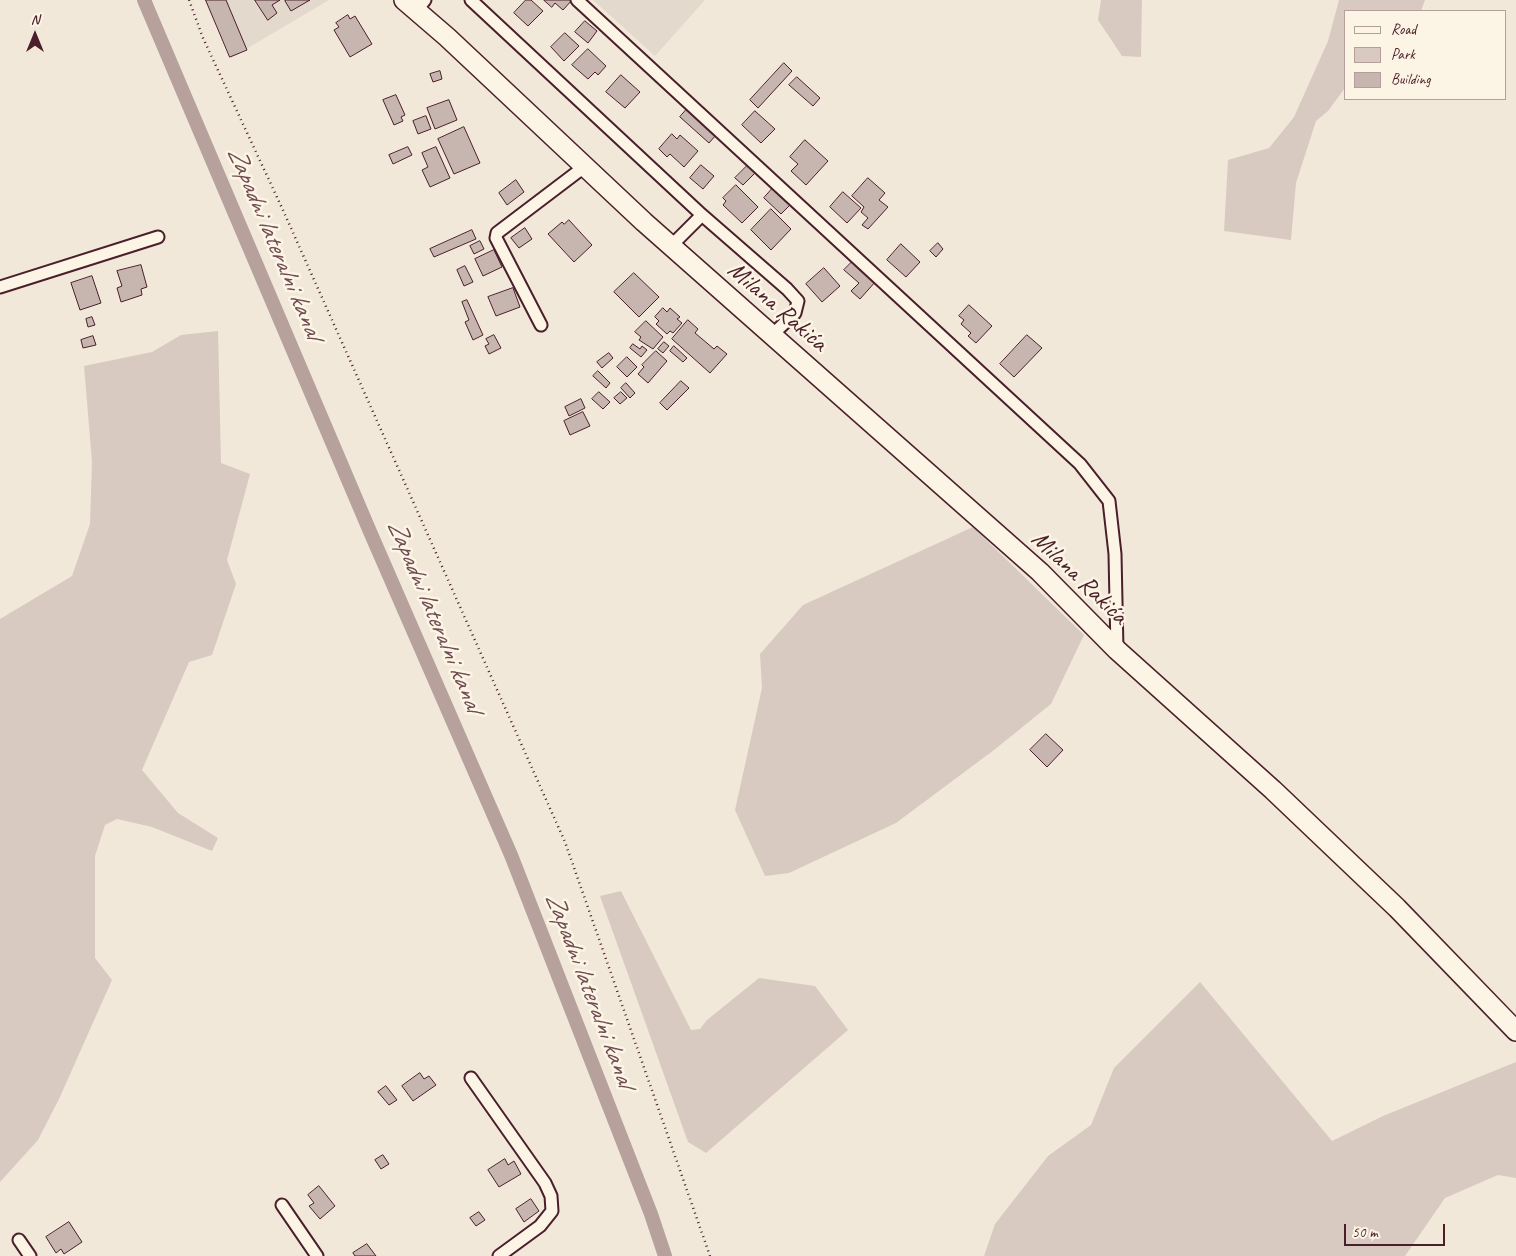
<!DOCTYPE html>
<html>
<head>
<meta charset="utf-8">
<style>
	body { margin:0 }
	#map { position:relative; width:1516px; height:1256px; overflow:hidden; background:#f1e8da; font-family:Caveat,sans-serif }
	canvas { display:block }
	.legend { position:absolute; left:1344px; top:10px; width:162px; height:90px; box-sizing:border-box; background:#fcf5e5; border:1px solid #b59f9b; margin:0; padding:6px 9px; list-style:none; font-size:15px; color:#4a1f2b }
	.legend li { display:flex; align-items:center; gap:10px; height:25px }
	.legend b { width:25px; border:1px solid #b59f9b }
	.north { position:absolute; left:10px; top:10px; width:50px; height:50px; -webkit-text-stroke:4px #fcf5e5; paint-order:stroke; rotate:0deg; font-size:14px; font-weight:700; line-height:20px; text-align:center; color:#4a1f2b }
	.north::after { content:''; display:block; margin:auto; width:18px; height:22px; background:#4a1f2b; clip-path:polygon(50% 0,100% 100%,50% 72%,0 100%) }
	.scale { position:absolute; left:1344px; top:1224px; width:101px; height:22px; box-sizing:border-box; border:2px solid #4a1f2b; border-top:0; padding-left:6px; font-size:15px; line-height:18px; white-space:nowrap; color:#4a1f2b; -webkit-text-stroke:4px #fcf5e5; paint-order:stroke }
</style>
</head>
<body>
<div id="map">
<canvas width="1516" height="1256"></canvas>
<ul class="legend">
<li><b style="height:6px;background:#fcf5e5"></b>Road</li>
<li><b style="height:14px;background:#d8cac0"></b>Park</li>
<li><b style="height:14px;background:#c7b6af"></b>Building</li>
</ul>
<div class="north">N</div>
<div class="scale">50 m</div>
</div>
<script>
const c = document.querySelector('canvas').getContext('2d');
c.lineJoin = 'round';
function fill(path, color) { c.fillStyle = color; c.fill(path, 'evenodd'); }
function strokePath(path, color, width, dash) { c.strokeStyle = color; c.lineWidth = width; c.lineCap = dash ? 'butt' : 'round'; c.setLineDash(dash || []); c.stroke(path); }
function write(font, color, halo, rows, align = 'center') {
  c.font = font + ' Caveat,sans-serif'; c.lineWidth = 5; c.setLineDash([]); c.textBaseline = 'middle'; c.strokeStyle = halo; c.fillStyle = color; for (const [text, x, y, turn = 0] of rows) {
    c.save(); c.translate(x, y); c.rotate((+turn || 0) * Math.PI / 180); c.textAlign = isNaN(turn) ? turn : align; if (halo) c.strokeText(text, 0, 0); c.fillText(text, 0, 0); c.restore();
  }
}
fill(new Path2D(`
	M204 0H329L231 58Z
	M593 0H705L655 56Z`), '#e4d9cd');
fill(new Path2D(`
	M1101 0H1142L1141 57 1122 56 1098 20Z
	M1339 0H1425L1421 11H1345V88L1328 111 1316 121 1296 183 1291 240 1224 231 1228 160 1269 148 1294 117 1328 41Z
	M218 331 221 463 250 474 227 560 236 584 212 655 189 662 142 770 178 813 218 838 212 851 152 827 117 819 105 825 95 856V958L112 980 59 1099 38 1140 0 1182V619L72 576 90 524 92 462 84 366 152 352 181 335Z
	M973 527 1084 635 1051 704 994 750 896 823 789 873 765 876 735 810 762 688 760 654 803 605Z
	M621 891 691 1030 700 1029 707 1020 759 978 815 986 848 1030 706 1153 688 1142 600 896Z
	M1200 982 1332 1141 1383 1116 1516 1062V1178L1498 1175 1445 1198 1405 1256H984L995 1224 1048 1156 1091 1125 1114 1068Z`), '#d8cac0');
strokePath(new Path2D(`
	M144 0 371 534 511 855 651 1214 665 1256`), '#b6a19c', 14);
const building = new Path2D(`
	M206 0H226L247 50 230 57Z
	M255 0H280L272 5 277 13 268 20Z
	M287 0H310L291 11 285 1Z
	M526 0H531L543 11 528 26 514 13Z
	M544 0H572L563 10 555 3 552 7Z
	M348 15 350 19 355 16 372 44 350 57 334 30 339 27 336 23Z
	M585 21 597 31 588 43 575 32Z
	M565 33 579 46 564 61 551 47Z
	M588 49 606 66 598 75 595 72 588 79 572 65Z
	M784 63 792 71 758 108 750 100Z
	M440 71 442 79 433 82 430 74Z
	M621 75 640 92 625 108 606 92Z
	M797 77 820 98 813 106 789 85Z
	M396 95 405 115 401 117 403 121 394 125 383 100Z
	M449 100 457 120 435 129 427 108Z
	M687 109 716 135 709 143 680 117Z
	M755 111 775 129 761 143 742 125Z
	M426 116 431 129 418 134 413 121Z
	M464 127 480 163 454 174 438 139Z
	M672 134 677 139 680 135 698 151 684 167 670 154 667 157 659 149Z
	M805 140 828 161 806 185 791 171 798 164 790 157Z
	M408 147 412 155 393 164 389 155Z
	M436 147 450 178 430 187 422 170 428 167 422 153Z
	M749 164 756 172 743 185 735 178Z
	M701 165 714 176 703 189 690 178Z
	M868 178 885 193 879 200 888 207 868 229 862 225 868 218 861 212 864 207 852 196Z
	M516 180 524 192 507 205 499 193Z
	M736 185 758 207 742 223 723 205 726 201 723 198Z
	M772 189 790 205 781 214 764 198Z
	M843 192 861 208 847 223 830 207Z
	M771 209 791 229 771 250 751 230Z
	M569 220 592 245 574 262 548 234 562 222 564 224Z
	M525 228 532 239 519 248 511 238Z
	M472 230 476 239 434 257 430 249Z
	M480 241 484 249 474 254 470 246Z
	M938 243 943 249 936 257 930 251Z
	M901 244 920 262 906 277 887 260Z
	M494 250 502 267 483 276 475 259Z
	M853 261 876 281 860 299 851 291 859 283 844 270Z
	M141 265 147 287 141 289 142 295 121 302 117 288 122 286 117 271Z
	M465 266 473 282 464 286 457 270Z
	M824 268 840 286 822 302 806 284Z
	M634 273 659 297 639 317 614 292Z
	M92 276 101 303 80 310 71 283Z
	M513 288 520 307 496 316 488 297Z
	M467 300 483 335 473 340 465 322 469 320 462 302Z
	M969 305 992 326 976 343 968 336 971 333 961 324 964 320 959 316Z
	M663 308 667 312 670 308 680 317 677 319 682 323 673 333 670 331 667 334 656 324 659 321 655 317Z
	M92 317 95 325 88 327 86 319Z
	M688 320 698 329 695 333 714 349 717 346 727 354 710 373 672 339Z
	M646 321 663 337 653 349 639 340 641 337 635 332Z
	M494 335 501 348 489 354 485 346 489 344 486 339Z
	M1027 335 1042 348 1014 377 1000 364Z
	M93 336 96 345 83 348 81 340Z
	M664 342 669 346 663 353 658 349Z
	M633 344 640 349 642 346 647 350 641 357 630 348Z
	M674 346 687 358 683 362 670 351Z
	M656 351 667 361 648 383 638 374 644 367 642 365Z
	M609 353 613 358 602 368 597 362Z
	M627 357 637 367 627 377 617 367Z
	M598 371 610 383 606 388 593 376Z
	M681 381 689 388 667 410 660 403Z
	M626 383 635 393 630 398 621 388Z
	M599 392 610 402 603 409 592 399Z
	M621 392 627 398 620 404 614 398Z
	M581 399 585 408 569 416 565 407Z
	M583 412 590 426 570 435 564 421Z
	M1046 734 1063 750 1047 767 1030 750Z
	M420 1073 424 1079 429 1076 436 1085 413 1101 402 1086Z
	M386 1086 397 1100 389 1105 378 1092Z
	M383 1155 389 1164 381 1169 375 1160Z
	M505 1159 508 1165 514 1161 521 1174 499 1187 488 1170Z
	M319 1186 335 1206 320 1219 309 1206 314 1203 308 1195Z
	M531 1199 539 1211 524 1222 516 1209Z
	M479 1212 485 1220 476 1226 470 1218Z
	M69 1222 82 1242 64 1254 61 1249 56 1253 46 1237Z
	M367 1244 376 1256H355L353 1253Z`);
fill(building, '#c7b6af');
strokePath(building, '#4a1f2b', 1);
const minor = new Path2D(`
	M471 0 702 215 787 289 798 301 795 313 771 336
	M577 0 1080 464 1109 501 1115 554 1117 650
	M416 11 425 0
	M671 246 702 215
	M0 287 158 237
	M541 325 496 238 497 233 584 167
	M471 1078 545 1183 551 1196 552 1211 540 1226 499 1256
	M282 1205 317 1256
	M19 1240 30 1256`);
const primary = new Path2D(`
	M404 0 447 37 644 222 1040 572 1117 650 1273 790 1397 908 1516 1031`);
strokePath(minor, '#4a1f2b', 15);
strokePath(primary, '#4a1f2b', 22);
strokePath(new Path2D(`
	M189 0 203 38 282 208 565 842 710 1256`), '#4a1f2b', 2.5, [1, 4]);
strokePath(minor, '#fcf5e5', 11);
strokePath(primary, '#fcf5e5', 19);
write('25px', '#4a1f2b', '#fcf5e5', [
	["Milana Rakića",777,307,41],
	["Milana Rakića",1079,578,44]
]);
write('italic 26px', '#704c53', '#fcf5e5', [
	["Zapadni lateralni kanal",274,243,67],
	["Zapadni lateralni kanal",434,616,67],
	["Zapadni lateralni kanal",589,990,69]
]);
</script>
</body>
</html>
